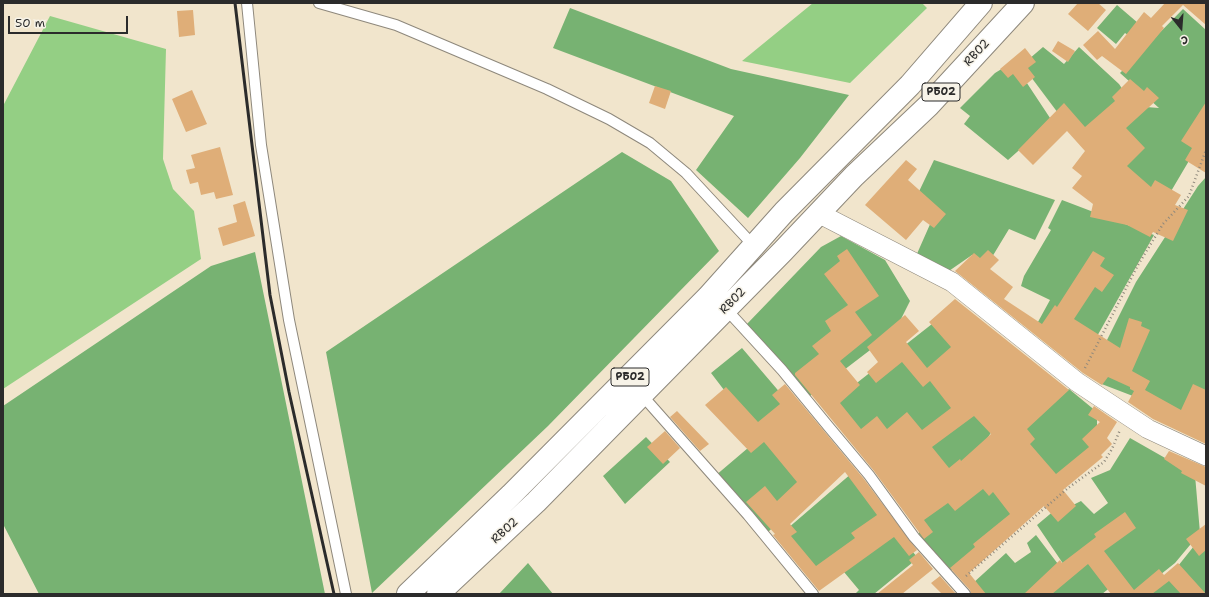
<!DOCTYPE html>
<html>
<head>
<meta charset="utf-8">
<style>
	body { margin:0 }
	#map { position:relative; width:1209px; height:597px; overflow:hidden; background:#f1e5cc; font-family:"Shantell Sans",sans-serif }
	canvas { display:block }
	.frame { position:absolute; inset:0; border:4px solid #2b2b2b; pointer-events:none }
	.north { position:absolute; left:1161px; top:8px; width:40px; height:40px; -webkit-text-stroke:3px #f7f3e8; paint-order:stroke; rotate:163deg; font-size:11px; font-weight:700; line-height:16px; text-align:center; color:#2b2b2b }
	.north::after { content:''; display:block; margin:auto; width:14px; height:18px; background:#2b2b2b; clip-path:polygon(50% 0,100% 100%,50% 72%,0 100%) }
	.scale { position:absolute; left:8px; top:16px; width:120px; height:18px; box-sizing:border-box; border:2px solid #2b2b2b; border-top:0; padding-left:5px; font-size:12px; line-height:14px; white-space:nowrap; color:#2b2b2b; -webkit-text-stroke:3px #f7f3e8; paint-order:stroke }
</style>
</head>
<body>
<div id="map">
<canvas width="1209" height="597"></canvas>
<div class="frame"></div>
<div class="north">С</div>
<div class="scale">50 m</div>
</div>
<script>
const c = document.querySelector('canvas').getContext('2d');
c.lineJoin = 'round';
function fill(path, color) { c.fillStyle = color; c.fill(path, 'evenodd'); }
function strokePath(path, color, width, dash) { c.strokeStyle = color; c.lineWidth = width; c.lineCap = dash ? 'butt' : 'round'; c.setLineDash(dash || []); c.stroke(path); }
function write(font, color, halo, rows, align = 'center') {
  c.font = font + ' "Shantell Sans",sans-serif'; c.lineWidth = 3; c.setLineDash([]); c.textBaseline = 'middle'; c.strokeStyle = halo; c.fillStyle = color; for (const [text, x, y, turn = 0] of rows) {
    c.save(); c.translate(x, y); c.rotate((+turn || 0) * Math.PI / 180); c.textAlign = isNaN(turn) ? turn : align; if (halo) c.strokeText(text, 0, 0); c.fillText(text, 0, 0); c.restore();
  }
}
fill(new Path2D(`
	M813 3H922L927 8 850 83 742 61Z
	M50 16 166 49 163 159 173 189 194 211 201 259 3 389V106Z`), '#94cf84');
fill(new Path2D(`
	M1117 5 1138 23 1132 38 1125 33 1116 44 1097 28Z
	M570 8 731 69 849 95 800 158 748 218 696 170 734 116 553 48Z
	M1183 9 1206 30V132L1167 198 1135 186 1111 153 1132 117 1146 107 1159 108 1120 73Z
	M1043 47 1064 64 1079 47 1119 84 1125 93 1079 135 1058 113 1022 65Z
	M1013 62 1052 121 1008 160 964 124 970 116 960 108 995 73Z
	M622 152 671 181 719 251 548 426 372 593 326 352Z
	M934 160 1055 200 1035 240 1009 229 986 267 972 255 946 273 916 256 935 213 914 202Z
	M1206 177V419L1159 406 1099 383 1107 340 1136 282 1198 186Z
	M1062 200 1154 235 1091 347 1033 331 1050 300 1021 286 1024 276 1051 230 1048 228Z
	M841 236 885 260 910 301 895 331 810 396 746 325 821 247Z
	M255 252 325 594H39L3 524V406L211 266Z
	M946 313 992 431 973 461 912 493 830 404Z
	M742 348 788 402 757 433 711 373Z
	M1069 389 1097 412V442L1053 481 1019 433Z
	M795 408 840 466 768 532 715 476Z
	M646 437 670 462 625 504 603 476Z
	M1130 438 1195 475 1200 533 1175 563 1136 594 1094 546 1066 568 1037 525 1068 499 1071 506 1081 501 1094 514 1108 503 1091 478 1110 470Z
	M852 473 882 518 813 575 780 535Z
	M982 476 1014 517 1008 527 949 572 919 534V516Z
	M889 524 918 558 874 594H855L859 590 839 566Z
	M1206 533V594H1145L1178 566 1202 536Z
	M1036 535 1061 568 1027 594H978L972 584 1006 553 1015 563 1031 552 1027 543Z
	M1096 555 1117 582 1102 594H1046Z
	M528 563 553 594H499Z`), '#77b272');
fill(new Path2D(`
	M1078 3H1098L1106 10 1088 31 1068 14Z
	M1165 3H1206V25L1183 5 1162 26 1164 28 1126 74 1102 56 1097 60 1083 45 1098 31 1115 49 1144 12 1151 18Z
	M193 10 195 35 179 37 177 11Z
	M1058 41 1075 51 1068 62 1052 51Z
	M1025 48 1036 62 1028 68 1035 77 1023 87 1013 74 1008 78 1000 69Z
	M1130 79 1144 91 1147 87 1159 98 1126 128 1145 148 1127 166 1151 187 1155 180 1181 195 1175 205 1188 210 1173 241 1153 232 1150 237 1127 225 1090 217 1093 204 1072 188 1082 176 1072 168 1085 151 1067 131 1033 165 1018 150 1064 103 1085 127 1115 101 1112 97Z
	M655 86 671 91 665 109 649 103Z
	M192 90 207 124 186 132 172 99Z
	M1206 102V173L1185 160 1192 148 1181 141Z
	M220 147 233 195 216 199 214 192 201 195 198 182 190 184 186 170 195 168 191 155Z
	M906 160 917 169 908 180 946 214 934 228 923 220 906 240 865 205Z
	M245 201 255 236 223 246 218 228 237 222 233 205Z
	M847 249 879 296 855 312 872 335 840 361 860 385 840 403 861 429 877 416 887 429 907 412 922 430 951 408 930 381 923 387 902 362 876 383 867 372 878 362 867 347 905 315 919 331 906 342 927 368 951 347 929 322 955 299 1069 390 1027 429 1035 439 1030 444 1056 474 1089 447 1082 439 1100 422 1088 415 1094 406 1117 422 1107 438 1112 444 1101 455 1103 457 1063 490 1076 506 1058 522 1044 506 969 573 986 594H971L970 590 950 568 975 547 973 544 1010 514 993 492 989 496 983 489 955 511 948 503 924 520 933 532 924 539 874 471 795 375V373L819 354 812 346 831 331 825 321 848 305 824 274 840 261 837 256ZM974 416 991 434 961 461 960 459 949 468 932 447Z
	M988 250 999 260 990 269 1013 287 1004 299 1042 324 1055 305 1057 307 1093 251 1105 258 1100 266 1114 275 1102 292 1095 287 1074 319 1120 348 1129 318 1142 322 1141 326 1150 330 1132 371 1150 381 1145 390 1181 410 1193 384 1206 390V444L1153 419 1128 402 1134 391 1130 389V387L1108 377 1102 385 1083 373 955 271 974 253 980 258Z
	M785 384 864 479 917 550 909 556 894 537 819 591 773 535 775 534 746 502 765 486 777 501 797 482 764 442 751 453 705 405 726 387 758 422 780 404 772 395ZM845 472 877 515 851 533 855 538 816 566 791 536 797 532 790 524Z
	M677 411 709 444 700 451 670 417Z
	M665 431 680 448 663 464 647 447Z
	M1169 451 1206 467V486L1181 473 1182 471 1164 459Z
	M1125 512 1136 528 1104 551 1134 590 1159 569 1164 575 1178 563 1206 594H1181L1169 581 1152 594H1111L1088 564 1052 594H1024L1060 560 1062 563 1096 537 1094 534Z
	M1206 524V550L1199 556 1186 539Z
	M919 552 933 569 902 594H877L913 565 909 560Z
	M940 576 956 594H942L931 583Z`), '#dfae78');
const lane = new Path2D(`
	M247 3 261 145 289 320 346 594
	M319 3 396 25 547 89 609 119 650 143 686 173 753 245
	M726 309 782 370 828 426 869 475 914 537 965 594
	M641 394 748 515 813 594`);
const street = new Path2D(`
	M818 213 952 282 1077 382 1148 429 1206 456`);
const highway = new Path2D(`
	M408 594 511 495 708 297 784 212 910 85 981 3
	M438 594 536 502 783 251 854 176 928 106 1023 3`);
strokePath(lane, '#8e887c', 12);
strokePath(street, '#8e887c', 20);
strokePath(highway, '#8e887c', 24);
strokePath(new Path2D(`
	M1085 368 1138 265 1163 224 1189 196 1206 150
	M966 576 1068 488 1104 462 1112 449 1120 430`), '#8e887c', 2.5, [1, 3]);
strokePath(lane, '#fff', 10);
strokePath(street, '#fff', 19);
strokePath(highway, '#fff', 22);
strokePath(new Path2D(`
	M235 3 270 295 289 392 334 594`), '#2b2b2b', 3);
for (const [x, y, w] of [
	[941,92,38],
	[630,377,38]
]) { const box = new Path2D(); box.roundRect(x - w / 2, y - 9, w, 18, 3); c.fillStyle = '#f7f3e8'; c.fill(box); strokePath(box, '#2b2b2b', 1); }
write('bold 11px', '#2b2b2b', null, [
	["РБ02",941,92],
	["РБ02",630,377]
]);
write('12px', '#2b2b2b', '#f7f3e8', [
	["RB02",977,53,-47],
	["RB02",733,301,-46],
	["RB02",505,531,-43]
]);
</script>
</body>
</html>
